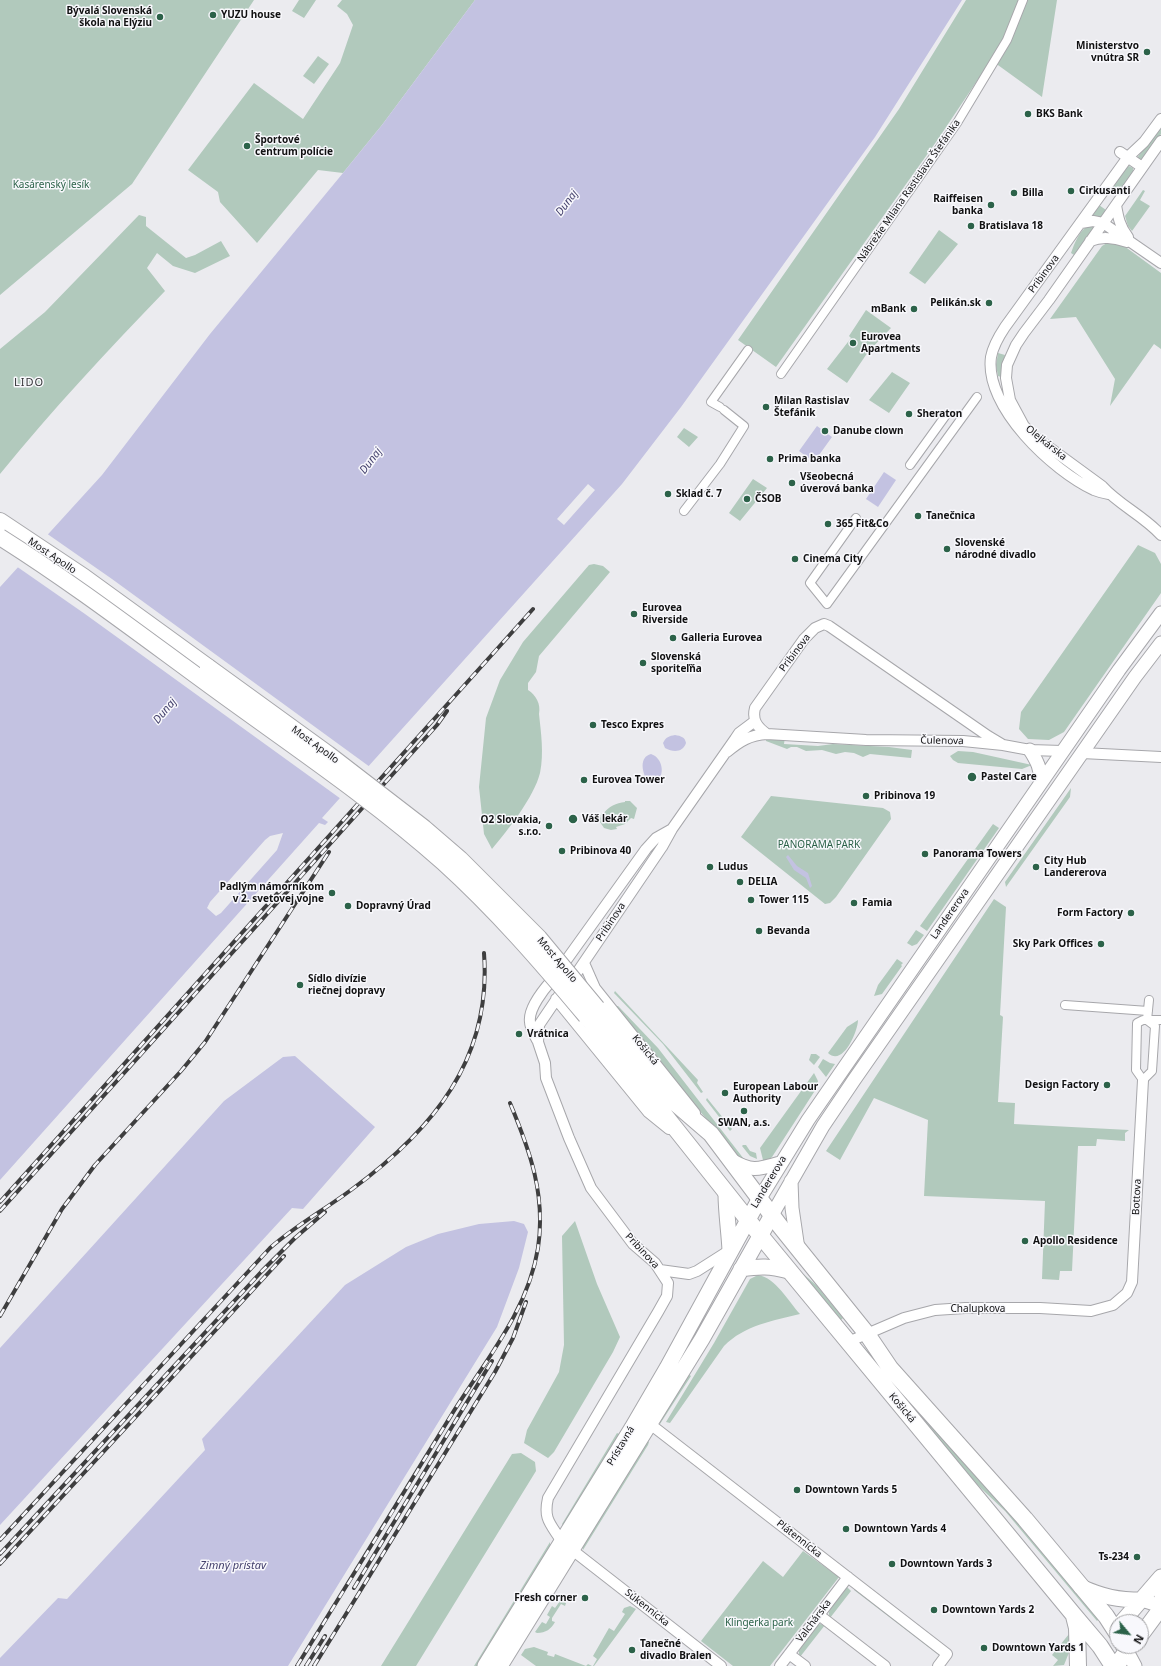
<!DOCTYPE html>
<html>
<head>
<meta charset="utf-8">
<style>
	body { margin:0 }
	#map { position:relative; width:1161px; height:1666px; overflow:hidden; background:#ebebef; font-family:"Noto Sans",sans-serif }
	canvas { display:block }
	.north { position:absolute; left:1109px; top:1614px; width:40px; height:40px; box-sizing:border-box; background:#f8f8fc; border:1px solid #9c9c9e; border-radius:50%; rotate:119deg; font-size:11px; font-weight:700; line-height:16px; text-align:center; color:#111112 }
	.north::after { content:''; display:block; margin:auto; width:14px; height:18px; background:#2c6249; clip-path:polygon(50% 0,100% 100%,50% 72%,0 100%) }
</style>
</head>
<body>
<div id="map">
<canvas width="1161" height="1666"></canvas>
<div class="north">N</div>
</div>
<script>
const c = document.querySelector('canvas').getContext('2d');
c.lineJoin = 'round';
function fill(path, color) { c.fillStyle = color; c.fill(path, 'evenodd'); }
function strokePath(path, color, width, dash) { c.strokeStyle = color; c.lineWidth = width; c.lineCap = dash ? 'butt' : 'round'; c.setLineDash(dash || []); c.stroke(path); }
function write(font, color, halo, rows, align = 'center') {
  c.font = font + ' "Noto Sans",sans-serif'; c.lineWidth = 3; c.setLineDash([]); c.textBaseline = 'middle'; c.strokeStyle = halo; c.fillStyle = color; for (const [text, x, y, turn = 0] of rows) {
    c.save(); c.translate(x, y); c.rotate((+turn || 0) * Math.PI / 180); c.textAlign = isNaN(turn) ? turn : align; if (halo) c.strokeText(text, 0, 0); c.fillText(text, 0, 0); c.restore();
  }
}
fill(new Path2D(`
	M0 0H254L132 184 0 295Z
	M299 0H316L304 18 292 11Z
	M342 0H475L382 125 343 173 318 170 257 243 220 202 218 192 188 170 254 83 303 119 340 63 353 25 347 14 337 6Z
	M966 0H1057L1042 97 991 60 936 142 776 367 738 340 899 109Z
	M318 56 329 64 314 84 303 76Z
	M1161 125V134L1144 158 1141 160 1137 158Z
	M1129 166 1133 168V173L1119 193 1111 187 1126 167Z
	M1143 190 1145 191 1140 200 1150 206 1132 231 1128 226 1125 216Z
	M1099 205 1106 210 1101 218H1089Z
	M139 215 146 217V226L186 258 195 255 221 241 230 256 195 273 173 266 157 253 147 268 165 291C108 350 52 410 0 474V349L45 312Z
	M1089 225H1097L1074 255 1071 253C1075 242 1079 231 1089 225Z
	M939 230 958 244 925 284 909 273Z
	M1107 243H1120L1161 273V349L1154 344 1110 406 1115 379 1076 317 1050 319 1102 246Z
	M866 310 891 328 868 352 847 383 827 369 851 338 849 336Z
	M998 353 1005 355 1001 377 998 376 996 365Z
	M892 372 910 383 889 413 869 400Z
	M684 428 698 437 689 447 677 437Z
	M753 479 767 488 740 521 729 513Z
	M1138 545 1155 553 1161 564V593L1064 732 1049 740 1028 739 1019 729 1021 712Z
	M594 564 603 566 610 572 539 656 536 672 528 683V690C536 695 541 704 539 714 541 733 544 753 540 773 534 797 508 830 492 849L484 834 479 787 486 718 500 680 523 642 589 565Z
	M766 737H785L784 744 818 746 833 744 889 747 912 750 911 758 870 754 863 757 854 753 845 752 836 754 822 750 806 751 797 747H791L787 749 766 741Z
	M958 751 973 752 1032 765 1022 769 958 763 953 760 950 756Z
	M1071 788 1070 797 1006 887 1005 882Z
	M771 796 883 808 890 812 891 819 836 897 830 903 825 904 741 837Z
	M625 801H630L637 808 634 819 631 818 625 824 616 827 617 829 611 830 604 828 600 822 601 813 603 814C609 806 616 803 625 802Z
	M993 824 999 828 927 931 920 926Z
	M994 899 1006 907 1000 1015 1002 1016 1003 1017 998 1102 1015 1103 1014 1124 1129 1130 1125 1133V1141L1097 1139 1096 1146H1078L1072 1271H1060L1059 1280 1042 1279 1045 1201 924 1196 928 1120 874 1098 840 1160 826 1151Z
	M916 930 924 935 917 944 912 946 907 943Z
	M897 959 903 963 901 965 902 966 882 994 874 996 878 985Z
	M615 991 698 1080 697 1083 703 1092 701 1093 663 1044 614 993Z
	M615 1006H618L620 1008 658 1048 747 1163 738 1156 663 1068Z
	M858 1020C858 1031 843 1067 828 1053L847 1027Z
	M811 1054H816L820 1057 814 1065 809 1060Z
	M823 1059 830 1063 835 1064 826 1077 818 1067Z
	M814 1073 818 1081 816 1089 772 1157 764 1164 760 1148Z
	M707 1098 732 1129 730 1131 706 1100Z
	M743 1145H746L750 1151 756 1153 757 1159 750 1156 742 1146Z
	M575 1221 597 1284 620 1337 613 1352 554 1452 548 1458 524 1443 527 1430 559 1372 564 1345 562 1236Z
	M800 1271 816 1285 843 1318 841 1320 826 1302 812 1291Z
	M758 1275C776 1278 788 1301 800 1314 772 1321 745 1325 724 1346L670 1423 666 1422 714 1343 750 1279Z
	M864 1347 931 1426 996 1495 1099 1619 1097 1621 1005 1511 967 1475 862 1348Z
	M688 1374 691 1376 660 1424 659 1418Z
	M617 1433 621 1435 564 1528 562 1524Z
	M646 1440 649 1442 648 1445 583 1550 582 1544Z
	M521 1453 535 1462 536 1471 416 1666H381L512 1454Z
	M550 1542V1551L478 1666H474Z
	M803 1551 839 1577 770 1666H733L701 1641 763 1561 783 1577Z
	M847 1587 851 1591 830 1618C825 1609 840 1594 847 1587Z
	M856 1587 940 1655V1656L854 1590Z
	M557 1598 566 1603 565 1606 561 1604 552 1618V1621L555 1622C551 1629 546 1633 537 1633L535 1632 542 1622 546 1624 550 1617 547 1615 552 1606 555 1608 560 1601 556 1599Z
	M630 1606 636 1609 594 1666H593L597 1659 593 1656 609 1628 614 1631 625 1614 622 1612 624 1608Z
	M820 1624 825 1625 800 1657 799 1654V1648L817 1626Z
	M1069 1634 1070 1650 1064 1665 1053 1666 1058 1660 1052 1655Z
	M534 1647 548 1652 547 1655 554 1657 555 1654 586 1666 588 1664 592 1666H536L521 1655 525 1649Z`), '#b1c9bc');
fill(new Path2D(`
	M475 0H962L875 137 681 407 622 484 322 818 328 822 325 825 319 823 0 1180V587L102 475 210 334 343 173 382 125Z
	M817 426 832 437 814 462 799 451Z
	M884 472 896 480 878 507 866 499Z
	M675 735C681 736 685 737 686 743 683 752 674 753 665 748L663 743C666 737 669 736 675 735Z
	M651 754C663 758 666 776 655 783H651L647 780C642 772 639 757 651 754Z
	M788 855 797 866 808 873 812 886 810 888 806 878 794 870 786 857Z
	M295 1056 375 1127 303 1209 292 1208 0 1525V1348L224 1101 283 1057Z
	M514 1221 524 1224 528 1232 519 1268 497 1327 288 1666H0V1658L58 1598 67 1599 205 1450 202 1439 345 1285 406 1247 438 1234 479 1224Z`), '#c3c2e1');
fill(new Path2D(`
	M588 484 595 490 564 525 557 519Z
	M46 533 112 579 370 767 341 799 85 614 16 566Z
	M283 833 277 850 221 913 216 916 207 908 210 902 265 840 270 836Z`), '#ebebef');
const pedestrian = new Path2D(`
	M781 374 957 123 1007 40 1023 0
	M720 407 711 402 748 350
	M910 465 946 415
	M684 511 720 464 744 426 724 410
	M856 518 810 583 827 604 977 397
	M1149 1000 1147 1020H1161
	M1065 1005 1148 1011
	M1143 1020H1147L1155 1026 1152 1071 1143 1080 1136 1070 1137 1023Z`);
const minor = new Path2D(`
	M1161 141 1049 300 1024 333 1016 345 1007 365 1006 378 1010 400 1024 426 1035 437 1102 486C1119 505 1144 516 1161 535
	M1120 152 1142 167
	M1116 205C1118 217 1120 227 1128 237
	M1081 223 1093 221 1103 223 1161 263
	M1090 241C1103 236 1113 238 1127 242
	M1109 494C1104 493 1099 492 1094 490 1053 471 984 407 991 357 993 346 999 336 1005 327L1128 157 1144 142 1161 119
	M767 734C757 727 752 720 755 708L804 639 815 628 824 624 829 626 988 736 1003 745
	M727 752C740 741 750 735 767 734L866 740 963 741 1003 745 1030 750 1062 751
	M1082 753 1161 757
	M565 962 646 849 656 838 672 829
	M584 963 595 988 695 1113
	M576 974 662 847 672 829 735 739 739 733 755 721
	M560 994 539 1025 538 1042 545 1063 546 1078 569 1138 591 1188 633 1244 655 1263 668 1283 667 1296 658 1312 548 1498C543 1520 551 1524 562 1542L721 1666
	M556 999 648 1112 669 1129
	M537 1040C534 1034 530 1028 530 1022 528 1009 544 989 552 980
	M660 1270 689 1274 697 1271 730 1250
	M848 1342 904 1318 935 1310 965 1308H1040L1091 1311 1113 1305 1127 1293 1132 1282 1143 1080
	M650 1424 947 1654 938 1666
	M819 1615 885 1666
	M789 1654 805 1666
	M780 1666 848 1577`);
const tertiary = new Path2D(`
	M1030 750C1037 761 1041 769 1041 782
	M731 1160C752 1172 757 1170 780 1163
	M791 1181 792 1208 798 1249
	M760 1198 808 1120 1119 670 1161 613
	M772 1215 823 1126 854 1080 1135 677 1161 643
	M1161 1580V1596
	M1142 1600 1161 1606
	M1127 1651 1135 1666`);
const secondary = new Path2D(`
	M726 1193C726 1212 729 1231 730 1250
	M741 1269C761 1266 769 1266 789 1271
	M1081 1587C1103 1597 1118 1600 1142 1600
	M1122 1622 1161 1577
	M1141 1635 1161 1608
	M485 1666 632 1428 667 1368 760 1198
	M500 1666 702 1339 772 1215`);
const primary = new Path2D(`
	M0 521 84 577 208 667
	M597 1008 668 1097 711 1134 780 1226 867 1334 890 1368 1025 1519 1106 1616 1117 1633
	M586 1016 760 1235 1073 1614 1100 1646 1113 1666
	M1074 1616 1077 1628 1078 1666
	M1116 1666 1127 1651 1124 1646`);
strokePath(pedestrian, '#a7a7ab', 10);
strokePath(minor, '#a7a7ab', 12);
strokePath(tertiary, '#a7a7ab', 15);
strokePath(secondary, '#a7a7ab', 17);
strokePath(primary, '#a7a7ab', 18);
strokePath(pedestrian, '#fff', 8);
strokePath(minor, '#fff', 10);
strokePath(tertiary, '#fff', 13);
strokePath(secondary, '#fff', 15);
strokePath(primary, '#fff', 16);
const rail = new Path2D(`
	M0 1202 533 609
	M0 1211 437 725 447 711
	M0 1316 62 1209 95 1165 181 1071 205 1042 329 852
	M0 1540 270 1248C295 1226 324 1210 351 1190 433 1130 492 1059 484 953
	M0 1554 262 1271 295 1238 325 1212
	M0 1564 284 1256
	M354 1588 492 1361
	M297 1666C349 1582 401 1498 452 1414 485 1361 528 1311 538 1248 546 1195 530 1151 510 1103
	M306 1666 325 1636
	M314 1666 495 1372 513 1338 526 1302`);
strokePath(rail, '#3e3e3f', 4);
strokePath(rail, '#f8f8fc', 2.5, [8]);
const primaryBridge = new Path2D(`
	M0 537C73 583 142 636 212 687 290 744 371 798 443 862 496 910 541 962 586 1016
	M208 667 328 754 424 828 460 859 539 938 597 1008`);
strokePath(primaryBridge, '#a7a7ab', 18, []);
strokePath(primaryBridge, '#fff', 16);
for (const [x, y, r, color] of [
	[213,15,4,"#2c6249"],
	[160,17,4,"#2c6249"],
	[1147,52,4,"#2c6249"],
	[1028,114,4,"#2c6249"],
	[247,146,4,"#2c6249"],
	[1071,191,4,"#2c6249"],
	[1014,193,4,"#2c6249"],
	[991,205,4,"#2c6249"],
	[971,226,4,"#2c6249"],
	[989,303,4,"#2c6249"],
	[914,309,4,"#2c6249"],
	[853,343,4,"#2c6249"],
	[766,407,4,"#2c6249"],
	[909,414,4,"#2c6249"],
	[825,431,4,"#2c6249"],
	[770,459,4,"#2c6249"],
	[792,483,4,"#2c6249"],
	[668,494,4,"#2c6249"],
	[747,499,4,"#2c6249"],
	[918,516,4,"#2c6249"],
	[828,524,4,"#2c6249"],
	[947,549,4,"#2c6249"],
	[795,559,4,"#2c6249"],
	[634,614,4,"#2c6249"],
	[673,638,4,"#2c6249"],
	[643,663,4,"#2c6249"],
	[593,725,4,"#2c6249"],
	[972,777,5,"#2c6249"],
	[584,780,4,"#2c6249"],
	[866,796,4,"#2c6249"],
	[573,819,5,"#2c6249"],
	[549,826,4,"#2c6249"],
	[562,851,4,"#2c6249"],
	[925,854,4,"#2c6249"],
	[710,867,4,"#2c6249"],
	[1036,867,4,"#2c6249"],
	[740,882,4,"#2c6249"],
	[332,893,4,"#2c6249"],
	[751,900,4,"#2c6249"],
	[854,903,4,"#2c6249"],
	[348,906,4,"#2c6249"],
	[1131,913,4,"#2c6249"],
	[759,931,4,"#2c6249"],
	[1101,944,4,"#2c6249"],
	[300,985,4,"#2c6249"],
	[519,1034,4,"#2c6249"],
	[1107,1085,4,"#2c6249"],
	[725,1093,4,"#2c6249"],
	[744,1111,4,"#2c6249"],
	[1025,1241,4,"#2c6249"],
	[797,1490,4,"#2c6249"],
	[846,1529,4,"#2c6249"],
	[1137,1557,4,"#2c6249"],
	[892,1564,4,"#2c6249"],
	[585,1598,4,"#2c6249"],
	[934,1610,4,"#2c6249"],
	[984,1648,4,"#2c6249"],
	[632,1650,4,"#2c6249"]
]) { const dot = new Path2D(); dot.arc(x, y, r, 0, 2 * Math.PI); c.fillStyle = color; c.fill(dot); strokePath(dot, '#f8f8fc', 1.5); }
write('bold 10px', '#111112', '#f8f8fc', [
	["Bývalá Slovenská",152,11,"right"],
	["škola na Elýziu",152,23,"right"],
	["YUZU house",221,15],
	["Ministerstvo",1139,46,"right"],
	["vnútra SR",1139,58,"right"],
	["BKS Bank",1036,114],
	["Športové",255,140],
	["centrum polície",255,152],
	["Cirkusanti",1079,191],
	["Billa",1022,193],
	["Raiffeisen",983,199,"right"],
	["banka",983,211,"right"],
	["Bratislava 18",979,226],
	["Pelikán.sk",981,303,"right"],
	["mBank",906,309,"right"],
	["Eurovea",861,337],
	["Apartments",861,349],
	["Milan Rastislav",774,401],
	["Štefánik",774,413],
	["Sheraton",917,414],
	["Danube clown",833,431],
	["Prima banka",778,459],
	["Všeobecná",800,477],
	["úverová banka",800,489],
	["Sklad č. 7",676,494],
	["ČSOB",755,499],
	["Tanečnica",926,516],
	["365 Fit&Co",836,524],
	["Slovenské",955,543],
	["národné divadlo",955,555],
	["Cinema City",803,559],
	["Eurovea",642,608],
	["Riverside",642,620],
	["Galleria Eurovea",681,638],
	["Slovenská",651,657],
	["sporiteľňa",651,669],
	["Tesco Expres",601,725],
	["Pastel Care",981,777],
	["Eurovea Tower",592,780],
	["Pribinova 19",874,796],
	["Váš lekár",582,819],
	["O2 Slovakia,",541,820,"right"],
	["s.r.o.",541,832,"right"],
	["Pribinova 40",570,851],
	["Panorama Towers",933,854],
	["City Hub",1044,861],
	["Landererova",1044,873],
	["Ludus",718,867],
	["DELIA",748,882],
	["Padlým námorníkom",324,887,"right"],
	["v 2. svetovej vojne",324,899,"right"],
	["Tower 115",759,900],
	["Famia",862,903],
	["Dopravný Úrad",356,906],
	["Form Factory",1123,913,"right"],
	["Bevanda",767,931],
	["Sky Park Offices",1093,944,"right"],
	["Sídlo divízie",308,979],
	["riečnej dopravy",308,991],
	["Vrátnica",527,1034],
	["Design Factory",1099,1085,"right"],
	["European Labour",733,1087],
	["Authority",733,1099],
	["SWAN, a.s.",744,1123,"center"],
	["Apollo Residence",1033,1241],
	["Downtown Yards 5",805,1490],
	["Downtown Yards 4",854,1529],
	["Ts-234",1129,1557,"right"],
	["Downtown Yards 3",900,1564],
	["Fresh corner",577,1598,"right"],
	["Downtown Yards 2",942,1610],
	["Tanečné",640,1644],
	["divadlo Bralen",640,1656],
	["Downtown Yards 1",992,1648]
], 'left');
write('10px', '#2b6248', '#f8f8fc', [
	["Kasárenský lesík",51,185],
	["PANORAMA PARK",819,845],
	["Klingerka park",759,1623]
]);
write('10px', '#111112', '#f8f8fc', [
	["Nábrežie Milana Rastislava Štefánika",909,191,-55],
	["Pribinova",1044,274,-54],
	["Olejkárska",1046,443,39],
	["Most Apollo",52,556,34],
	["Pribinova",795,653,-53],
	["Čulenova",942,741,1],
	["Most Apollo",315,745,36],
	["Landererova",950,914,-55],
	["Pribinova",611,922,-56],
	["Most Apollo",557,960,50],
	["Košická",645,1050,51],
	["Landererova",769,1182,-59],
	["Bottova",1137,1197,-87],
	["Pribinova",642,1251,47],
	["Chalupkova",978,1309],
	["Košická",902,1408,50],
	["Prístavná",621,1446,-59],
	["Plátennícka",799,1539,38],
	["Súkennícka",647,1608,38],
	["Valchárska",814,1621,-53]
]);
write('italic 11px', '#44416d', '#f8f8fc', [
	["Dunaj",567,203,-53],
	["Dunaj",371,461,-53],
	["Dunaj",165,711,-50],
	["Zimný prístav",233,1566]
]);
c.letterSpacing = '1px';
write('11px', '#353538', '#f8f8fc', [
	["LIDO",29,383]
]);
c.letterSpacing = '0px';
</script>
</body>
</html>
